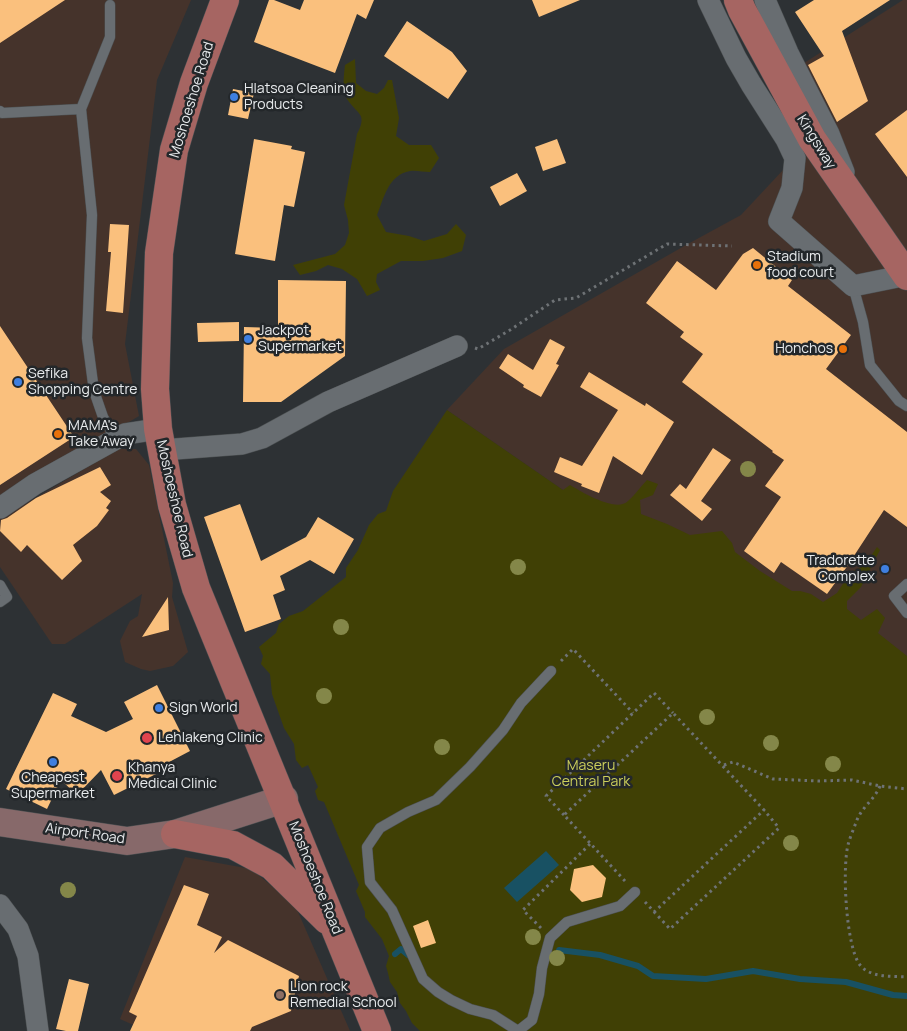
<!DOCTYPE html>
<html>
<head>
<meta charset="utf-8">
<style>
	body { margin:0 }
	canvas { display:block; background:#2d3134 }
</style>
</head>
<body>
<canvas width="907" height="1031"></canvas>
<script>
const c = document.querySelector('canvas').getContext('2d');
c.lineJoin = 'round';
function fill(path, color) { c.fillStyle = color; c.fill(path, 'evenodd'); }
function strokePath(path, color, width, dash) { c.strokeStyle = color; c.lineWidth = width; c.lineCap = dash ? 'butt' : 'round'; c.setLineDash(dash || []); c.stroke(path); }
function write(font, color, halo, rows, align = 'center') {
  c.font = font + ' Manrope,sans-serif'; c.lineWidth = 5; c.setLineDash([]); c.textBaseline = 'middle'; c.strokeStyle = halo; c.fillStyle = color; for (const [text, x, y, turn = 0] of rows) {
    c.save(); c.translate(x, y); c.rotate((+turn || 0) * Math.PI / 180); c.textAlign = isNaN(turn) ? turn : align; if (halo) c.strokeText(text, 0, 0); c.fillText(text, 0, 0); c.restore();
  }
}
fill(new Path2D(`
	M0 0H191L157 80 125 344 139 416 0 499Z
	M903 0H907V656L589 508 447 410 504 349 686 245 741 215 812 139 779 79Z
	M118 449H136L149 465 173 583 172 597 188 652 173 666 150 671 141 669 125 662 120 641 130 621 138 616 142 594 65 644H52L0 567V519Z
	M185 857 251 869 295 905 350 1031H147L120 1019Z`), '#45332b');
fill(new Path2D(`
	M355 59 356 83 366 91 377 94 384 88 388 80H392L399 118 396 136 409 145H431L439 158 430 172C424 172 416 170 410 171 388 175 384 198 377 215L386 232 409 236 424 241 447 234 456 224 466 235 462 251 443 258 423 261H401L377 274 376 282 380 290 367 296 357 279 342 269 328 265 316 271 300 275 293 265 335 254 345 245 349 233 348 220 344 205 357 134C369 112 355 114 346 97 342 87 344 75 345 65Z
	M447 410 563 490 570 485C582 492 616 513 628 501 635 495 640 487 647 480L658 484 653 495 640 500 641 514 667 524 690 535 722 531 732 543 735 552 760 571 792 591H800L811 594 823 602 837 593 850 573 865 565 877 547 880 550 861 587 847 601V609L861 620 877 609 885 618 878 633 907 656V1031H420L412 1023 406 1011 400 1003 397 992 390 982 388 973 386 966 389 956 382 939 365 917V912L356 891 359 885 324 802 318 800 315 791 318 787 308 765 302 768 296 760 294 744 284 728 272 694 270 674 261 664 263 656 259 647 276 633 279 624 289 616 303 611 346 577V568L358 550 369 525 378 514 386 511 393 491Z`), '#404005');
fill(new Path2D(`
	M546 851 559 865 517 902 504 888Z`), '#185163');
strokePath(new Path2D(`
	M559 950 600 955 638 966 653 976 706 979 753 971 800 979 846 982 893 995 907 996
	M395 954 401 949 408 955`), '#185163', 6);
fill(new Path2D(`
	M0 0H65L0 43Z
	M269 0H274L300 10 304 0H374L366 19 357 14 335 73 254 42Z
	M532 0H580L539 17Z
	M814 0H890L842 31 868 101 837 122 808 65 824 56 795 12Z
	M407 21 452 52 467 71 448 99 384 56Z
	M233 89 254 93 248 119 228 115Z
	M907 110V177L875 134Z
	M254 139 292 146 291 149 305 152 294 207 284 205 275 261 235 254Z
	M557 139 566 163 543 171 535 147Z
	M517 173 527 191 500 206 490 187Z
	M110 224 129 225 123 313 106 311 111 252H108Z
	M753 248 792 280 788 286 851 335 826 369 907 432V527L884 510 846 568 827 594 781 562 774 573 744 551 781 497 765 486 784 460 772 452 773 451 682 382 703 354 680 337 684 332 646 303 677 261 716 290 743 254Z
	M278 280 346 281 345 356 281 402H243L244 327 278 328Z
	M239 322V341L198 342 197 323Z
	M0 326 74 437 0 485Z
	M550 339 565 347 556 364 559 365 541 397 523 387 524 385 499 368 508 354 533 370Z
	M589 372 645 406 646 403 674 422 642 475 613 456 599 493 581 486 582 484 554 472 560 457 582 466 618 410 580 387Z
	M713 448 731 460 701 501 712 509 702 521 670 495 680 484 686 489Z
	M100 467 111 485 100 492 111 501 106 508 109 510 97 526 73 545 82 561 62 580 27 545 21 552 0 531 1 520 7 518 36 498Z
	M240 504 261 561 306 537 318 517 354 539 334 574 310 560 280 576 285 590 273 595 281 619 245 632 204 517Z
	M168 597 169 630 142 637Z
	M157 685 190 751 154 770 156 774 114 795 101 770 77 795 61 780 47 809 6 789 53 693 77 704 71 716 106 732 133 719 124 702Z
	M593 865 606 878 602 897 582 902 570 890 574 869Z
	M184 885 209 894 197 925 222 937 214 953 228 940 299 976 291 1011 252 1027 250 1031H130L137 1016 129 1012Z
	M428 920 436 943 421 948 413 926Z
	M69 979 89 984 78 1031H66L56 1029Z`), '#fac07d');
const lane = new Path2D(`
	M110 5V37L81 109 92 215 87 338 94 391 103 417 116 439
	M0 111 2 113 81 109
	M853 286 863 322 870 365 899 401 907 406
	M907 584 894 596 907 613
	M0 585 7 597 0 602
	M518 1031 493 1015 470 1009 451 1000 438 992 423 979 392 910 370 882 367 847 380 828 408 812 436 800 470 767 503 730 521 703 551 671
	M518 1031 532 1020 539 994 542 968 550 938 567 922 620 906 635 892`);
const street = new Path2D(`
	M708 0 736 58 751 84 786 139 795 158 792 188 779 221 853 286 907 275
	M765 0 788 53 829 134 844 172
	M162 450 242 444 262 438 328 402 457 346
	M0 508 35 484 125 434 158 429
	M0 905 18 929 28 956 38 1031`);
const secondary = new Path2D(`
	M0 822 127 841 175 834 284 799`);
const primary = new Path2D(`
	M225 0 194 83 174 150 159 253 155 389 158 429 172 505 196 588 377 1031
	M738 0 742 10 812 139 907 276
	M175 834 233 845 272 866 327 920`);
strokePath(lane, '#4c5052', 11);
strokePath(street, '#4c5052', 22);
strokePath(secondary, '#4c5052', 29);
strokePath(primary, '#4c5052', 29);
strokePath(new Path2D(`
	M475 348 478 349 510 330 555 300 576 298 667 244 732 246
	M561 661 573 649 633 713
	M724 765 733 762 773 779 818 781 852 780 880 786 907 789
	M880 786C875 799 862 807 857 820 854 828 850 837 848 845 842 869 846 947 860 965 870 978 892 976 907 977
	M564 815 546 796 654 693 673 713
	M625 881 564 815 673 713 764 810 654 912
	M645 902 670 929 779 828 764 810
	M541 928 523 910 590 844`), '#6e7275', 3, [2.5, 4]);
strokePath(lane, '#686d71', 10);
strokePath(street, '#686d71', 21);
strokePath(secondary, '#87696a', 28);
strokePath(primary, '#a66562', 28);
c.fillStyle = '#848749';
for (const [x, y] of [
	[748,469],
	[518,567],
	[341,627],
	[324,696],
	[707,717],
	[771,743],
	[442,747],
	[833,764],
	[791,843],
	[68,890],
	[533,937],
	[557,958]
]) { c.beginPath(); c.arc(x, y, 8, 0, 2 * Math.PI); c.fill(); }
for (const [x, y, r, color] of [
	[234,97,5,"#3f7fe0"],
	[757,265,5,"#e8710a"],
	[248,339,5,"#3f7fe0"],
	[843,349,5,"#e8710a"],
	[18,382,5,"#3f7fe0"],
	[58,434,5,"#e8710a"],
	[885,569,5,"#3f7fe0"],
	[159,708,5,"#3f7fe0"],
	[147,738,6,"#e0444e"],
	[53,762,5,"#3f7fe0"],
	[117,776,6,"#e0444e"],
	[280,995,5,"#8d6e63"]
]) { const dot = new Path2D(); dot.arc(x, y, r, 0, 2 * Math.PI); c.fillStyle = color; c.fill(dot); strokePath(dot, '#23272a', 2); }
write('14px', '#e8ebed', '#23272a', [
	["Hlatsoa Cleaning",244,89],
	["Products",244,105],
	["Stadium",767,257],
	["food court",767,273],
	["Jackpot",258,331],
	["Supermarket",258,347],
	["Honchos",833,349,"right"],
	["Sefika",28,374],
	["Shopping Centre",28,390],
	["MAMA's",68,426],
	["Take Away",68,442],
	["Tradorette",875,561,"right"],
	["Complex",875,577,"right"],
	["Sign World",169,708],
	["Lehlakeng Clinic",158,738],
	["Khanya",128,768],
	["Medical Clinic",128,784],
	["Cheapest",53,778,"center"],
	["Supermarket",53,794,"center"],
	["Lion rock",290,987],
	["Remedial School",290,1003]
], 'left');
write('14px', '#e8ebed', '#23272a', [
	["Moshoeshoe Road",192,100,-73],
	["Kingsway",816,142,58],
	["Moshoeshoe Road",174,499,77],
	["Airport Road",85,834,8],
	["Moshoeshoe Road",315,878,68]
]);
write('14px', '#cbce5b', '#23272a', [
	["Maseru",591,766],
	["Central Park",591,782]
]);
</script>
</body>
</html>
